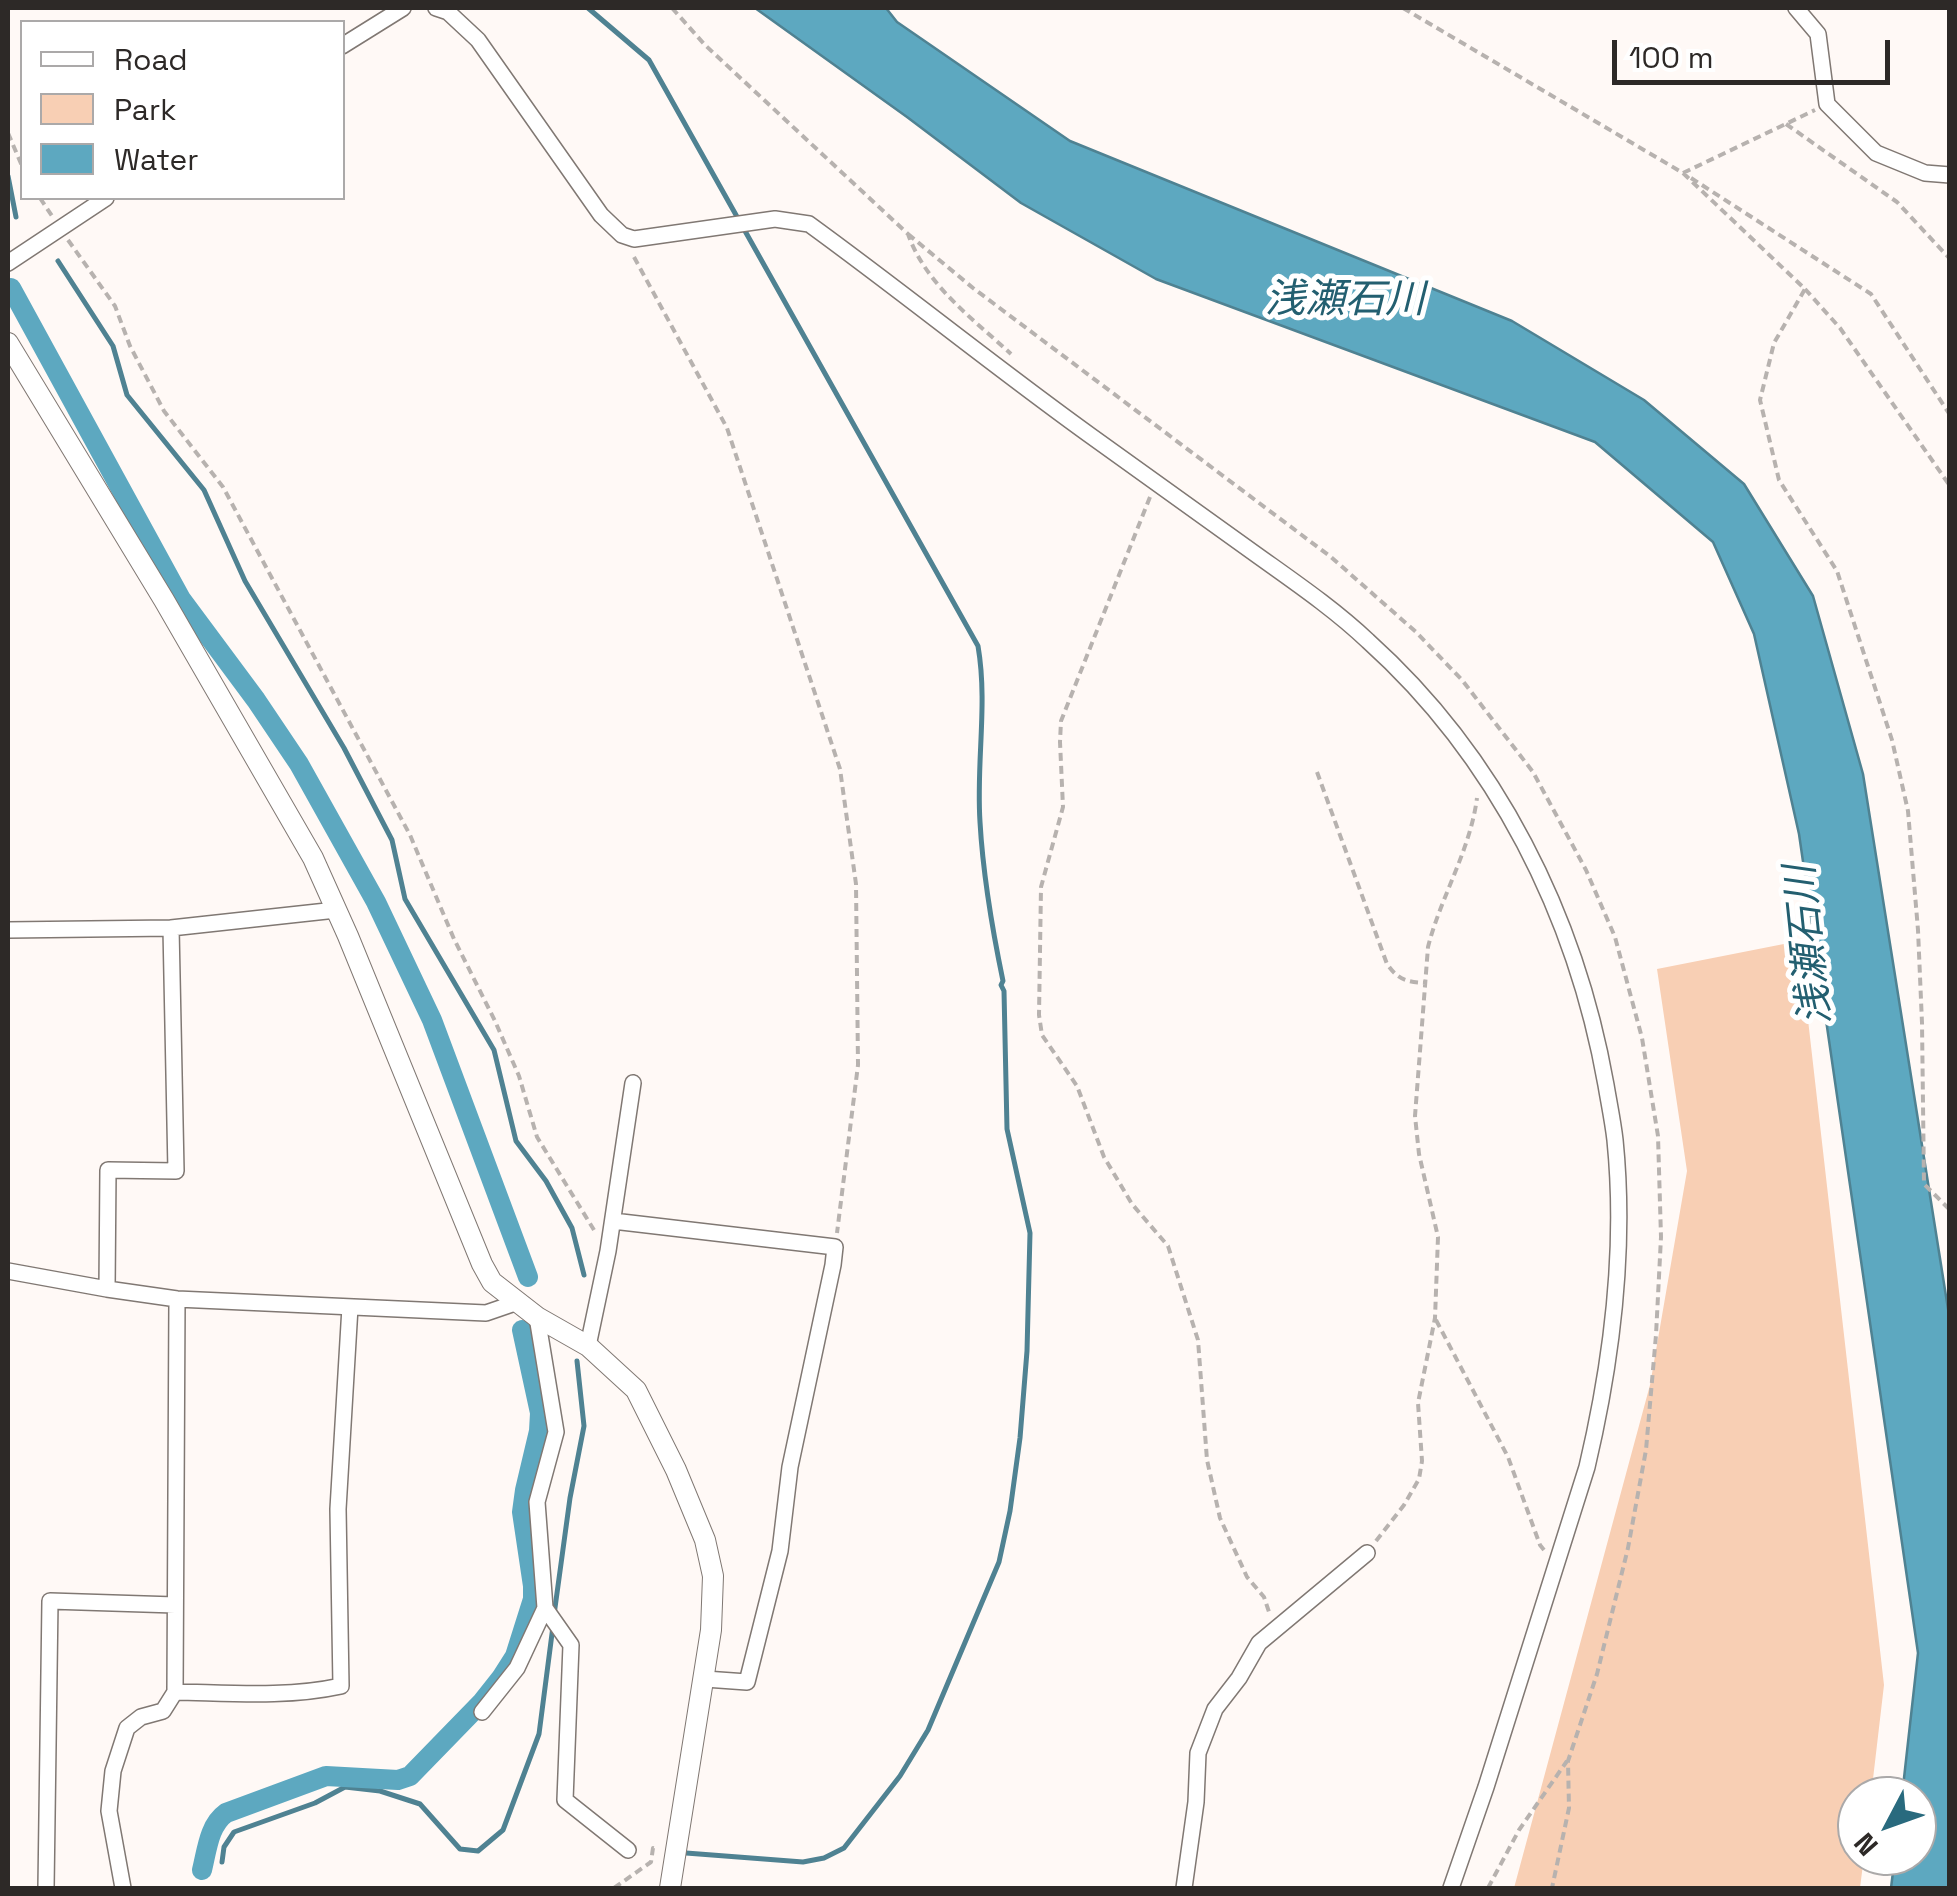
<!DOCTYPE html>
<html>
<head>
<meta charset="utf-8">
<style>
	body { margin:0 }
	#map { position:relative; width:1957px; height:1896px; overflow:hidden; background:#fff9f6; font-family:"Space Grotesk",sans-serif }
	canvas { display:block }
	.frame { position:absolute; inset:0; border:10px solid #2d2927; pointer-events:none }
	.legend { position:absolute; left:20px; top:20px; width:325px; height:180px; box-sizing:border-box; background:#fff; border:2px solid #aba9a9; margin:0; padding:12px 18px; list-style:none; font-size:30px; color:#2d2927 }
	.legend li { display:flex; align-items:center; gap:20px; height:50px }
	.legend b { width:50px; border:2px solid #aba9a9 }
	.north { position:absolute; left:1837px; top:1776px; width:100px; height:100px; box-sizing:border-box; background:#fff; border:2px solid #aba9a9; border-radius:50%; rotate:229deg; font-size:28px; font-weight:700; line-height:40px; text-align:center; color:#2d2927 }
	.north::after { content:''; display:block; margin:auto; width:35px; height:45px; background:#296a7e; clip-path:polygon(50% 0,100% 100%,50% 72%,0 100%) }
	.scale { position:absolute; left:1612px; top:40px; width:278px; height:45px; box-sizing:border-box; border:5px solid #2d2927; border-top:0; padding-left:12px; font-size:30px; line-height:35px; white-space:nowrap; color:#2d2927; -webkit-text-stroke:8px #fff; paint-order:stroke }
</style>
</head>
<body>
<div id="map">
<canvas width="1957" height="1896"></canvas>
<div class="frame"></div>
<ul class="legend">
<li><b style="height:12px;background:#fff"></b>Road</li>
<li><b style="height:28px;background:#f8cfb4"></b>Park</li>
<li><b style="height:28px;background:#5da8c0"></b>Water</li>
</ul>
<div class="north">N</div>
<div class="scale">100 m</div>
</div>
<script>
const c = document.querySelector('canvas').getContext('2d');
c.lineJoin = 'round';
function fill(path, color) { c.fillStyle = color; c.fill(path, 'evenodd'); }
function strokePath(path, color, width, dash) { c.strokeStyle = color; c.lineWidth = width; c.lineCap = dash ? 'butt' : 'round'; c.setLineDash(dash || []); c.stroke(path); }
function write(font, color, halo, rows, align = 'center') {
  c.font = font + ' "Space Grotesk","Noto Sans JP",sans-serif'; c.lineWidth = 10; c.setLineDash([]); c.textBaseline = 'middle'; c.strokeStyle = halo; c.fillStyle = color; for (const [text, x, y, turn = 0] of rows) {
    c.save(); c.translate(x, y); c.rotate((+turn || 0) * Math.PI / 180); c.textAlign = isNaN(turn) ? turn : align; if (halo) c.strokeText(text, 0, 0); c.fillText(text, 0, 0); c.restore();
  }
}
fill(new Path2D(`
	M1799 941 1884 1685 1871 1796H1857V1856H1864L1860 1888H1514L1650 1385 1687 1171 1657 969Z`), '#f8cfb4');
const water = new Path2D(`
	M755 8H886L897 22 1070 141 1512 321 1644 400 1744 484 1813 596 1863 774 1949 1315V1888H1891L1895 1856H1917V1796H1902L1918 1653 1799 834 1754 634 1713 542 1595 442 1156 279 1021 203 907 117Z`);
fill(water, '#5da8c0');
strokePath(water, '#4f8292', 2.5);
strokePath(new Path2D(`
	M588 8 649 60 978 646C988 704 976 763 980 822 983 875 992 928 1003 981L1001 985 1004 991 1007 1129 1030 1233 1027 1351 1020 1438 1010 1511 999 1562 928 1730 900 1776 844 1848 824 1858 803 1862 686 1853
	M8 176 16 217
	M58 261 113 346 127 395 204 490 245 581 344 748 392 840 405 899 494 1050 516 1141 546 1181 572 1228 584 1275
	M554 1615 570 1498 584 1426 577 1361
	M222 1862 224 1847 234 1832 315 1803 345 1787 380 1791 420 1804 460 1849 478 1851 503 1830 539 1734 553 1626`), '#4f8292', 5);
strokePath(new Path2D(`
	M11 288 181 599 256 700 299 764 376 902 432 1020 528 1277
	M202 1870C207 1850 209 1825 226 1813L326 1776 398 1780 410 1776 482 1702 501 1678 515 1656 533 1599V1586L522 1512 525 1490 539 1431 540 1413 522 1330`), '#5da8c0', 20);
const minor = new Path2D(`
	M436 8 448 12 478 40 601 215 622 235 634 239 775 219 809 224C904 293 995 367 1091 436 1145 475 1199 514 1254 553 1293 581 1333 608 1368 641 1497 757 1576 916 1606 1085 1609 1103 1613 1122 1615 1140 1626 1249 1612 1361 1587 1467L1486 1787 1451 1888
	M1796 8 1818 34 1827 104 1876 153 1925 173 1950 175
	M342 46 403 8
	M8 263 106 198
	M8 930 171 928
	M613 1221 835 1247 833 1265 790 1467 780 1551 747 1682 705 1679
	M8 1271 107 1289 177 1299 486 1313 518 1302
	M107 1289 108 1170 176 1171 171 928 336 910
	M588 1346 608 1251 633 1083
	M545 1608 571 1645 565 1800 628 1850
	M175 1692C230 1693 286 1698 341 1686L338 1509 350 1307
	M482 1712 517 1668 545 1608 537 1502 556 1432 537 1317
	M46 1888 50 1601 175 1605
	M123 1888 109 1811 113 1771 127 1728 141 1717 163 1711 175 1692 177 1299
	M1184 1888 1196 1802 1198 1753 1215 1709 1239 1678 1259 1643 1367 1553`);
const tertiary = new Path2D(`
	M8 343 164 600 313 858 348 936 482 1264 492 1282 537 1317 588 1346 636 1390 676 1470 705 1540 713 1576 711 1630 670 1888`);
strokePath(minor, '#807873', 18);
strokePath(tertiary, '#807873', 22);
strokePath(new Path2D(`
	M672 8 705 45 908 234C926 285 972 318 1011 354
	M1403 8 1683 173
	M1786 124 1897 202 1950 259
	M8 133 22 166
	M1683 173 1805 289 1774 343 1760 400 1779 480 1837 571 1892 740 1908 811 1918 930 1922 1023 1924 1184 1950 1210
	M1683 173 1815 110
	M1691 178 1871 294 1950 415
	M40 198 52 216
	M908 234 973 288 1331 557 1416 632 1462 680 1533 772 1586 870 1615 937 1642 1038 1658 1136 1661 1237 1656 1335 1646 1450 1628 1548 1597 1674 1568 1761 1569 1808 1552 1888
	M68 240 115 306 130 346 164 411 223 487 410 835 454 939 495 1021 519 1076 537 1137 594 1230
	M634 257 727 428 840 769 856 884 858 1065 837 1233
	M1805 289 1840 328 1950 486
	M1150 497 1061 721 1060 742 1063 807 1041 887 1039 1015 1042 1035 1077 1086 1104 1157 1132 1204 1168 1246 1198 1340 1207 1460 1220 1518 1247 1577 1264 1597 1270 1615
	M1317 772 1387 964C1398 980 1407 982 1426 983
	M1436 1320 1508 1457 1540 1545 1544 1550
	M1376 1541 1404 1505 1419 1479 1422 1461 1418 1403 1435 1318 1438 1237 1419 1154 1415 1116 1428 947C1441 896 1470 851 1477 798
	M614 1888 651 1862 653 1848 658 1850
	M1488 1888 1519 1830 1567 1761`), '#b7b2af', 4, [8, 5]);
strokePath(minor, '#fff', 15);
strokePath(tertiary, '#fff', 20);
write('italic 40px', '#235f70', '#fff', [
	["浅瀬石川",1345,301],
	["浅瀬石川",1810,945,-96]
]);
</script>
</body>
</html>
